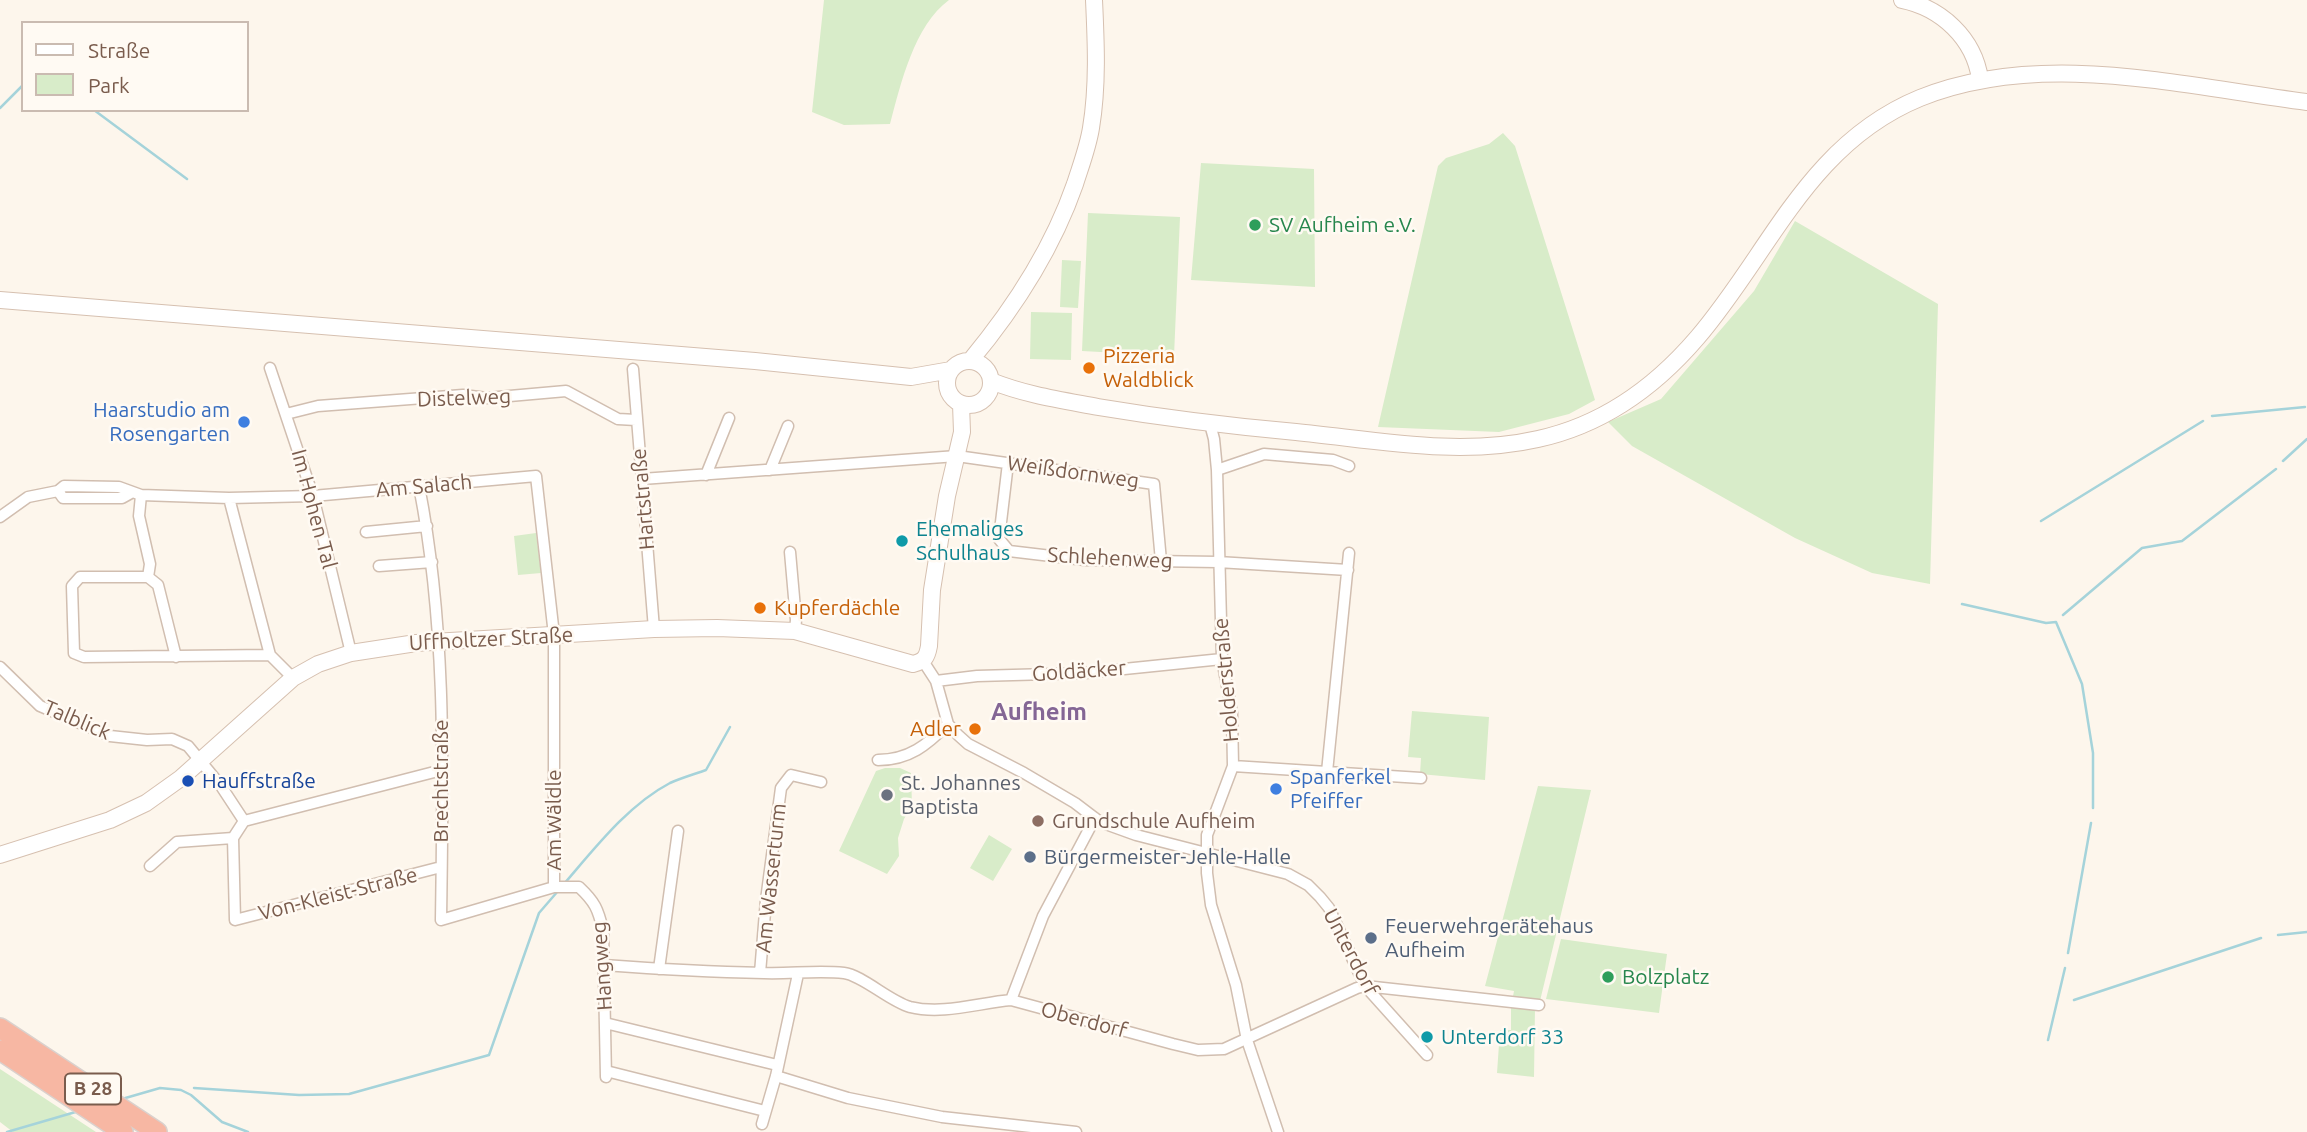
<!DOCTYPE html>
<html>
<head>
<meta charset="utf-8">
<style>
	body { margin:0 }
	#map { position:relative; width:2307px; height:1132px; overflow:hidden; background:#fdf6ec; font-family:Ubuntu,sans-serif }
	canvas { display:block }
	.legend { position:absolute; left:21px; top:21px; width:228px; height:91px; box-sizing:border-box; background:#fffaf3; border:2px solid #cabbb1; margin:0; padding:9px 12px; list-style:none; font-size:21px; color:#7a5c4d }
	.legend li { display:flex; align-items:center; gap:14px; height:35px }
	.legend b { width:35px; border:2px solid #cabbb1 }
</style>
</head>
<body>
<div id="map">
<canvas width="2307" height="1132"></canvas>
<ul class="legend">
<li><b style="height:9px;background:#fff"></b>Straße</li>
<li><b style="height:19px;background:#d8ecc9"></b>Park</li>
</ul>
</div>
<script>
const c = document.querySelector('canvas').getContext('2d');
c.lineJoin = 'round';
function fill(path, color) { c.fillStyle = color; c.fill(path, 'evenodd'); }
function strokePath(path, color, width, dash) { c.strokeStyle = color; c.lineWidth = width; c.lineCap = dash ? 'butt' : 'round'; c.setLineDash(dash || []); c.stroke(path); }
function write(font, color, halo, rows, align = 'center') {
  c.font = font + ' Ubuntu,sans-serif'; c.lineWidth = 5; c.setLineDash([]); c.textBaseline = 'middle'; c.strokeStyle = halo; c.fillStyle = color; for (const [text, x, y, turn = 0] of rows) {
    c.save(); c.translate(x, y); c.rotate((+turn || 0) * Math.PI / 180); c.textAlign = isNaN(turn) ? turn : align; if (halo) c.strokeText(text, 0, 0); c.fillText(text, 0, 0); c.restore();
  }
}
fill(new Path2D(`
	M824 0H949C914 26 901 83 890 124L844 125 812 112Z
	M1503 133 1515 146 1595 400 1569 414 1499 432 1378 427 1438 166 1446 158 1489 144Z
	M1201 163 1314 169 1315 287 1191 280Z
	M1088 213 1180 217 1174 356 1082 351Z
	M1795 221 1938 304 1930 584 1872 573 1795 538 1632 446 1608 422 1661 399 1754 291Z
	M1062 260 1081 261 1078 308 1060 307Z
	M1031 312 1072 313 1071 360 1030 359Z
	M536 533 541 573 518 575 514 536Z
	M1412 711 1489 717 1485 780 1420 774 1421 758 1408 757Z
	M885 768H900L911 773 912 806 904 819 898 838 899 856 887 874 839 851 876 771Z
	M1538 786 1591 790 1539 1005 1512 1002 1514 991 1485 986Z
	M989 835 1012 849 993 881 970 868Z
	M1561 939 1667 954 1659 1013 1546 999Z
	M1511 1005 1535 1007 1534 1077 1497 1073 1500 1030H1511Z
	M0 1069 96 1132H13L0 1122Z`), '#d8ecc9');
strokePath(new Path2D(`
	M0 108 23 85
	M94 110 187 179
	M2212 416 2305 407
	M2283 461 2307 439
	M2041 521 2203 421
	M1962 604 2046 623 2056 622 2082 684 2093 753V808
	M2063 615 2142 548 2182 541 2276 469
	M564 884C595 848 628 805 670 783 681 778 695 774 706 770L730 727
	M2278 935 2307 932
	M2068 953 2091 823
	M2074 1000 2261 938
	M2048 1040 2065 968
	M194 1088 299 1095 349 1094 489 1055 539 913 558 891
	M122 1099 160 1088 181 1090 191 1095 222 1122 248 1132
	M7 1132 79 1111`), '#a5d3da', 2.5);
const street = new Path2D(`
	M270 368 313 496 351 653
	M633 369 654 629
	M286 414 318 406 463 395 487 398 566 391 618 419 636 420
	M1210 424 1214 439 1217 470 1222 659 1232 713 1233 766 1207 835V873L1211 905 1236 985 1247 1040 1278 1132
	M1008 463 999 539 1009 551 1085 560 1218 562 1348 570
	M770 470 788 426
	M1217 470 1264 454 1333 460 1349 466
	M706 475 729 418
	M642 479 957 456 1154 484 1161 561
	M58 491 63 498H122L131 493
	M141 495 139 516 150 564 148 577
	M229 498 270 655 293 678
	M0 517 28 497 58 491 64 486 119 487 141 495 229 498 313 496 536 476 554 635V887L441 920C443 775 447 629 419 486
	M366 532 427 526
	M790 552 796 620 795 631
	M379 566 432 562
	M176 657 158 585 148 577H80L72 586 74 653 84 657 270 655
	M923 661 936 681 948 724 958 735 968 744 1024 773 1075 803 1100 822 1136 835 1288 874 1308 885 1320 897 1329 908 1365 986 1427 1055
	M0 667 40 706 110 736 147 740 172 739 188 746 221 786 244 821 233 838 235 920 441 867
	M936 681 977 676 1085 673 1222 659
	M878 760C909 760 927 745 948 724
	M1233 766 1421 778
	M1327 772 1349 553
	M244 821 442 770
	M150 866 177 842 233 838
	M554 887H579C595 902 598 909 603 930L606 1077
	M604 965C657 969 711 972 764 973 790 974 818 970 844 973 862 975 889 1001 910 1007 943 1015 978 1003 1011 1000L1173 1044 1198 1050 1224 1049 1357 988 1365 986 1539 1005
	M659 969 678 831
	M760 973 766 900 781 788 791 775 821 782
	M1011 1000 1043 916 1095 818
	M605 1023 777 1065
	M606 1071 765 1111
	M776 1076 848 1098 942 1117 1076 1132
	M762 1124 776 1076 798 974`);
const secondary = new Path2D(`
	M1902 0C1941 8 1974 38 1980 79
	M0 300 755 361 911 377 951 370
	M970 361C1015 307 1052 250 1075 184 1081 165 1088 147 1091 128 1098 86 1096 42 1094 0
	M947 383a22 22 0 1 1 44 0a22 22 0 1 1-44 0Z
	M991 381C1026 395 1061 400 1098 407 1164 418 1229 426 1296 432 1376 440 1459 457 1538 439 1602 425 1655 387 1697 338 1770 253 1808 144 1920 98 2042 49 2181 86 2307 102
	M0 855 110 820 146 803 181 778 293 678 318 664 351 653 416 643 654 629 717 628 795 631 913 664C925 661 927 657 929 646L932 590 947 496 962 432 961 404`);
const highway = new Path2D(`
	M0 1028 157 1132
	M0 1050 123 1132`);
strokePath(street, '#d1beb0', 13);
strokePath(secondary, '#d6c0b0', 18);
strokePath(highway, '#dad1cd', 22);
strokePath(street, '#fff', 10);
strokePath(secondary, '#fff', 16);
strokePath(highway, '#f7b7a3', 19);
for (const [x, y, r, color] of [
	[1255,225,7,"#2e9e5b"],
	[1089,368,7,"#e8710a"],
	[244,422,7,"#3f7fe0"],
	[902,541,7,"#0f9aa8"],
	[760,608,7,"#e8710a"],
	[975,729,7,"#e8710a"],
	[188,781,7,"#1a4fb4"],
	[1276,789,7,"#3f7fe0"],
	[887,795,7,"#6b7280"],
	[1038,821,7,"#8d6e63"],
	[1030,857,7,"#5c6f8a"],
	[1371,938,7,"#5c6f8a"],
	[1608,977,7,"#2e9e5b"],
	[1427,1037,7,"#0f9aa8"]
]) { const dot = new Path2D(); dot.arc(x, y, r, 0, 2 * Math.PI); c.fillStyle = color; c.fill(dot); strokePath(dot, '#fffaf3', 2.5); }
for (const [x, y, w] of [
	[93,1089,56]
]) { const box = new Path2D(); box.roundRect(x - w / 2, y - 15.5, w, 31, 5); c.fillStyle = '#fffaf3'; c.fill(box); strokePath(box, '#7a5c4d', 2); }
write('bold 19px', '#7a5c4d', null, [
	["B 28",93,1089]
]);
write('21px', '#27864d', '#fffaf3', [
	["SV Aufheim e.V.",1269,225],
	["Bolzplatz",1622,977]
], 'left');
write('21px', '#c56008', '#fffaf3', [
	["Pizzeria",1103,356],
	["Waldblick",1103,380],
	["Kupferdächle",774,608],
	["Adler",961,729,"right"]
], 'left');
write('21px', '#7a5c4d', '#fffaf3', [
	["Distelweg",464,398,-2],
	["Weißdornweg",1073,472,8],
	["Am Salach",424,486,-5],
	["Hartstraße",643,499,-95],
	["Im Hohen Tal",314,509,75],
	["Schlehenweg",1110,558,3],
	["Uffholtzer Straße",491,639,-3],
	["Goldäcker",1079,671,-4],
	["Holderstraße",1226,680,-95],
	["Talblick",77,720,23],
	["Brechtstraße",441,781,-90],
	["Am Wäldle",554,820,-90],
	["Am Wasserturm",771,878,-84],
	["Von-Kleist-Straße",338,894,-14],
	["Unterdorf",1351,952,62],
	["Hangweg",602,966,-94],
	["Oberdorf",1084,1020,15]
]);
write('21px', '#366cbe', '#fffaf3', [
	["Haarstudio am",230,410],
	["Rosengarten",230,434],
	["Spanferkel",1290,777,"left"],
	["Pfeiffer",1290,801,"left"]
], 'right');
write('21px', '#0d838f', '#fffaf3', [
	["Ehemaliges",916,529],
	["Schulhaus",916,553],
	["Unterdorf 33",1441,1037]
], 'left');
write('21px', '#164399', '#fffaf3', [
	["Hauffstraße",202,781]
], 'left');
write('21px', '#5b616d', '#fffaf3', [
	["St. Johannes",901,783],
	["Baptista",901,807]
], 'left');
write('21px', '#785e54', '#fffaf3', [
	["Grundschule Aufheim",1052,821]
], 'left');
write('21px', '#4e5e75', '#fffaf3', [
	["Bürgermeister-Jehle-Halle",1044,857],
	["Feuerwehrgerätehaus",1385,926],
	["Aufheim",1385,950]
], 'left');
write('bold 24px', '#846695', '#fffaf3', [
	["Aufheim",1039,712]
]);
</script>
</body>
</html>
